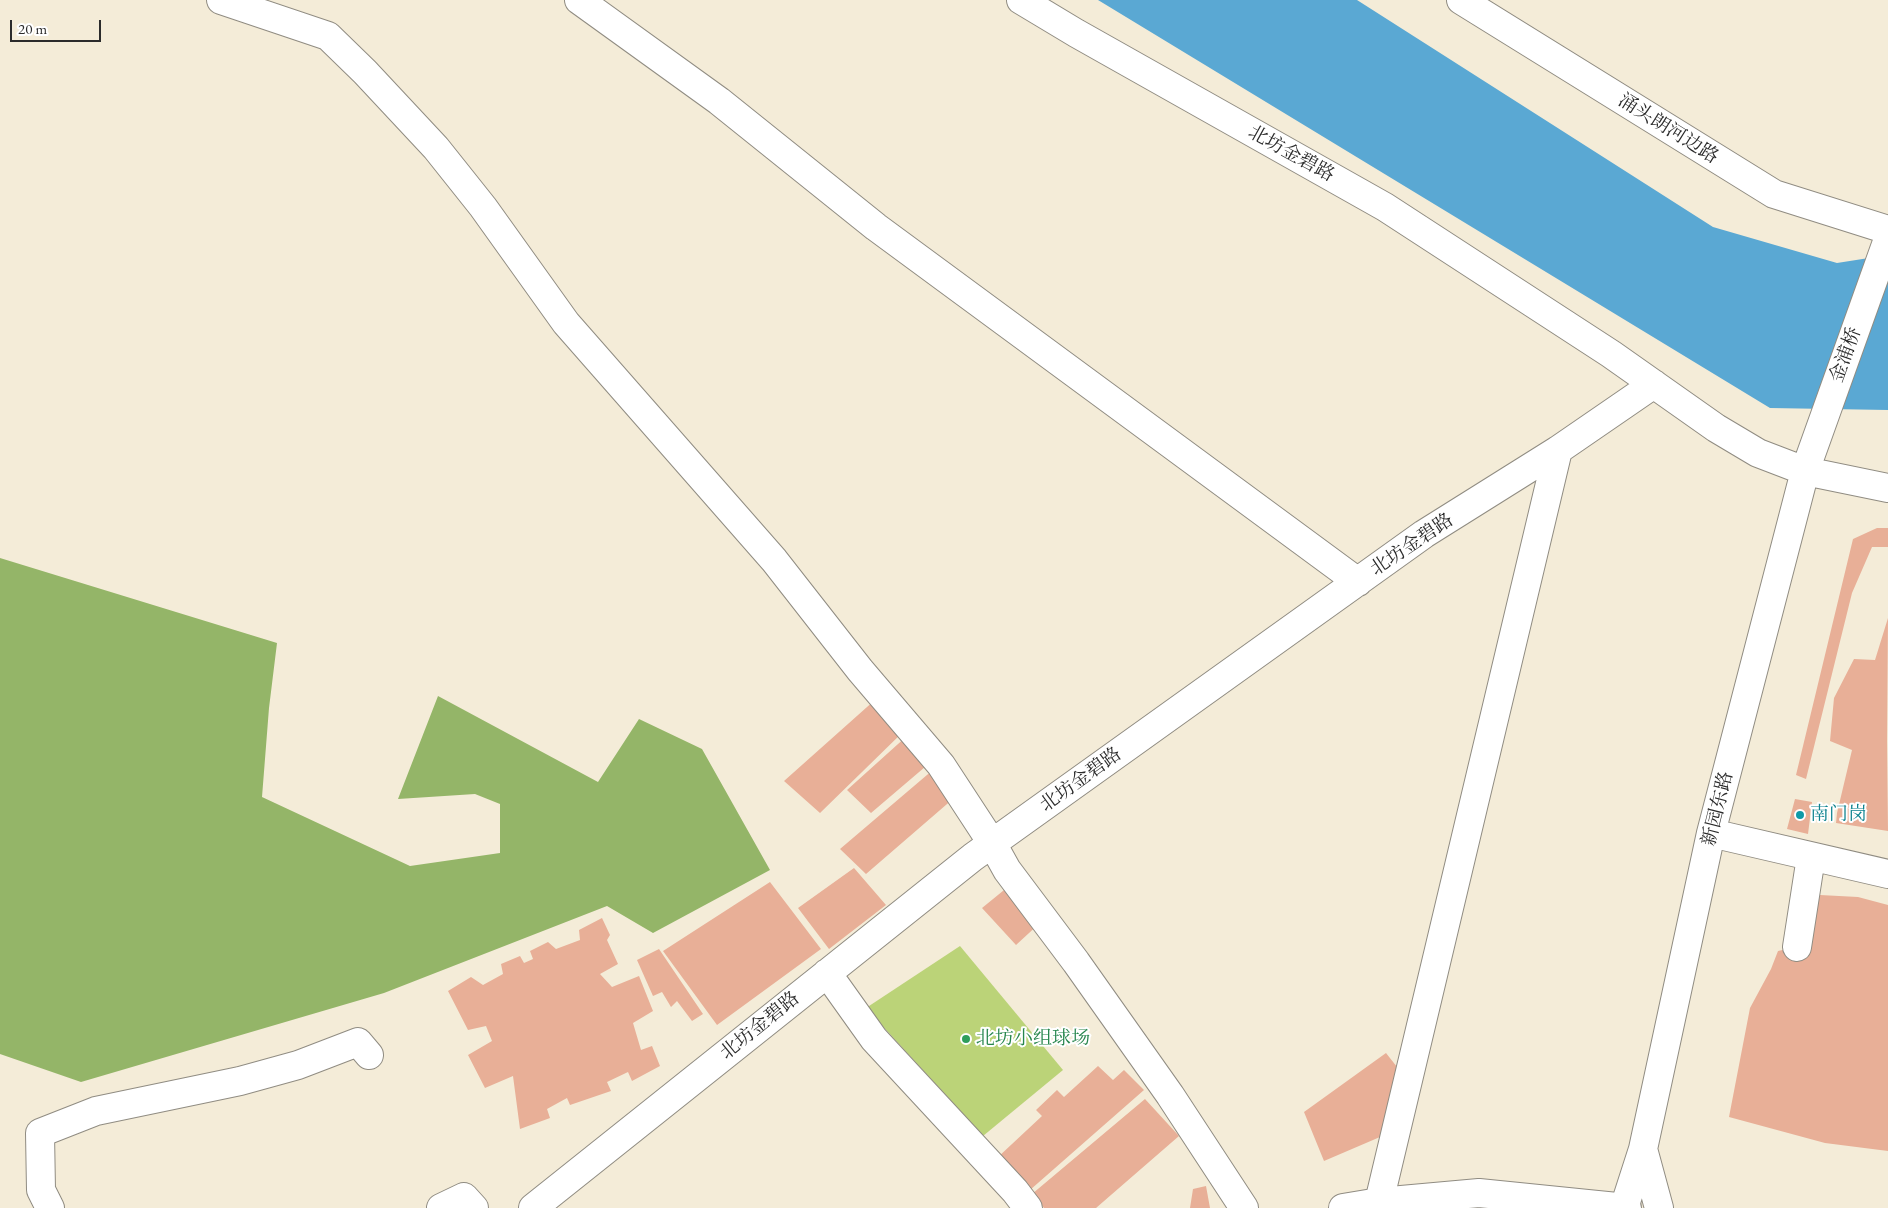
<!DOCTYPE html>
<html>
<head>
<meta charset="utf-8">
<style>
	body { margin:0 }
	#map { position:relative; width:1888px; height:1208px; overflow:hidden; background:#f4ecd8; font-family:"EB Garamond",serif }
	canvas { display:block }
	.scale { position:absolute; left:10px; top:20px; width:91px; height:22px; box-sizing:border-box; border:2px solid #2b2b2b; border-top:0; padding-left:6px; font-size:15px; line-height:18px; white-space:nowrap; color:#2b2b2b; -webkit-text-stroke:4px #fff; paint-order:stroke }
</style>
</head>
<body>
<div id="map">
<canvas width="1888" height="1208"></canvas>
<div class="scale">20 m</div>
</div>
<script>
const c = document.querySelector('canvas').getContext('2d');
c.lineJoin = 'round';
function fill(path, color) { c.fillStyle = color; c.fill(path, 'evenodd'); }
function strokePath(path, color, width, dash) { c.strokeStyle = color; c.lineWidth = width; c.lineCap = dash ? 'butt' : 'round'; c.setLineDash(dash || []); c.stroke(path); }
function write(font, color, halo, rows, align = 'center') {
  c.font = font + ' "EB Garamond","Noto Serif SC",serif'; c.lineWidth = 4; c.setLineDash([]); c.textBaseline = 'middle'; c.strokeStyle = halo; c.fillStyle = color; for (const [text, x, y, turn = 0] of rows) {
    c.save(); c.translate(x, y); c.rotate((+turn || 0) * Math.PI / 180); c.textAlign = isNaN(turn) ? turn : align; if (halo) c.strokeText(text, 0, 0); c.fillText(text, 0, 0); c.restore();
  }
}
fill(new Path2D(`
	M960 946 1063 1070 983 1136 866 1008Z`), '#bbd378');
fill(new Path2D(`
	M0 558 277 643 269 708 262 797 410 866 500 853V804L475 794 398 799 438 696 598 782 639 719 702 749 770 870 653 933 607 906 384 993 81 1082 0 1054Z`), '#94b568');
fill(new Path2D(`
	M1098 0H1357L1713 227 1837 263 1888 255V410L1770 408Z`), '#5aa8d3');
fill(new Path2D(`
	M1877 528H1888V547H1872L1852 593 1806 779 1796 775 1853 539Z
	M1888 618 1887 741 1888 831 1836 823 1837 813 1852 750 1830 741 1834 698 1854 659 1875 660Z
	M876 699 904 731 820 813 784 781Z
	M908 735 932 761 871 813 847 790Z
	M934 769 954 798 866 874 840 849Z
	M1795 799 1812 802 1808 834 1787 829Z
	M854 868 886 905 829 949 798 908Z
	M770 882 821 949 717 1025 663 951Z
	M1009 886 1041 922 1016 945 982 908Z
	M1820 895 1858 897 1888 905V1151L1825 1143 1729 1117 1750 1008 1771 969 1778 951 1805 945Z
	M602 918 610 935 607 940 618 964 600 974 612 987 639 976 653 1011 633 1023 641 1050 652 1046 660 1066 632 1081 628 1072 607 1082 611 1091 570 1105 567 1098 547 1109 550 1118 520 1129 513 1076 485 1088 468 1055 492 1041 486 1026 468 1030 448 991 471 977 483 985 503 974 501 964 520 956 524 963 533 959 530 951 548 942 556 949 580 940 579 930Z
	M659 949 703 1014 692 1021 677 1001 671 1007 662 992 653 996 637 960Z
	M1386 1053 1401 1072 1387 1134 1324 1161 1304 1112Z
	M1098 1066 1113 1080 1124 1070 1144 1090 1030 1190 997 1158 1042 1116 1036 1110 1057 1090 1064 1097Z
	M1145 1099 1179 1136 1096 1208H1044L1032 1194Z
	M1206 1186 1210 1208H1190L1193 1189Z`), '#e8af97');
const minor = new Path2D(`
	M221 0 328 36 365 72 436 148 483 207 566 323 774 560 860 670 941 765 992 843 1007 870 1076 962 1170 1095 1244 1208
	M579 0 719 101 876 227 1358 582
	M1021 0 1076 33 1385 207 1611 354 1716 428 1758 453 1805 471 1888 488
	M1461 0 1774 194 1888 230
	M1711 833 1888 874
	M1797 947 1811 857
	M827 973 874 1039 1015 1191 1028 1208
	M1643 1149 1659 1208
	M1379 1202 1558 450
	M50 1208 41 1190 40 1133 96 1111 240 1081 298 1065 358 1042 369 1055
	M441 1208 464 1197 474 1208
	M533 1208 973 857 1424 534 1558 450 1654 384
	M1624 1208 1643 1149 1711 833 1805 471 1888 239`);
const major = new Path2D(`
	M1343 1208 1379 1202 1479 1193 1627 1208`);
strokePath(minor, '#908c82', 30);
strokePath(major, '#908c82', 30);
strokePath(minor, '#fff', 28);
strokePath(major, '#fff', 28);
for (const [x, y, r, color] of [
	[1800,815,5,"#0f9aa8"],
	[966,1039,5,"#2e9e5b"]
]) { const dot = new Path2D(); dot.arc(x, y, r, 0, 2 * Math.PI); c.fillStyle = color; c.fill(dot); strokePath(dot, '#fff', 2); }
write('19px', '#2b2b2b', '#fff', [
	["涌头朗河边路",1668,129,32],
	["北坊金碧路",1291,154,29],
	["金浦桥",1846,355,-70],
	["北坊金碧路",1412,545,-34],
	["北坊金碧路",1081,780,-36],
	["新园东路",1718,809,-76],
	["北坊金碧路",760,1026,-39]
]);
write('19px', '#0d838f', '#fff', [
	["南门岗",1810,815]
], 'left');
write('19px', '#27864d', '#fff', [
	["北坊小组球场",976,1039]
], 'left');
</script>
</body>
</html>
